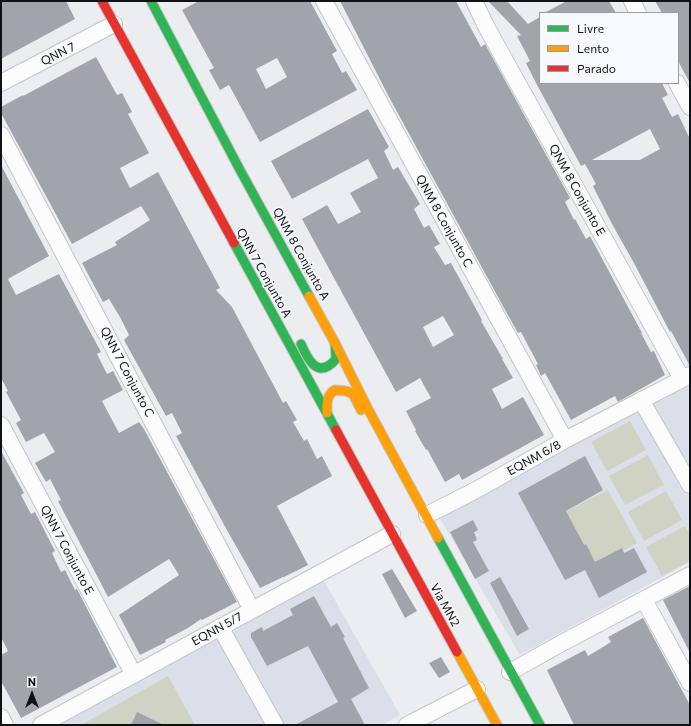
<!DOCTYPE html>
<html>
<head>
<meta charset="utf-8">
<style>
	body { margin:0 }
	#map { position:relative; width:691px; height:726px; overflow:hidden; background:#ebedf1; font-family:Commissioner,sans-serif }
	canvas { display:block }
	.frame { position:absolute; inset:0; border:2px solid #101114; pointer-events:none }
	.legend { position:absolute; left:539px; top:12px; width:140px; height:72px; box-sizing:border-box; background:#f7f9fe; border:1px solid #9b9ca0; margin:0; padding:5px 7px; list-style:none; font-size:12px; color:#101114 }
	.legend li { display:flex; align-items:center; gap:8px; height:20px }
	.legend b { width:20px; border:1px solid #9b9ca0 }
	.north { position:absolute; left:12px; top:674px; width:40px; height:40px; -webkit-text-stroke:3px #f7f9fe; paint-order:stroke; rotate:0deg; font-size:11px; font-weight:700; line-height:16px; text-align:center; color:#101114 }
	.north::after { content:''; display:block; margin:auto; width:14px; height:18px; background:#101114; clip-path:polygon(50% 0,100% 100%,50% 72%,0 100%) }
</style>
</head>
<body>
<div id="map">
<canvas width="691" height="726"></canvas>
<div class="frame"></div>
<ul class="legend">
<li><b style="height:5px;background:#30b455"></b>Livre</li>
<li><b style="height:5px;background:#ff9f0a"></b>Lento</li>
<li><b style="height:5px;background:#e5322d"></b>Parado</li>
</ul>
<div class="north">N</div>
</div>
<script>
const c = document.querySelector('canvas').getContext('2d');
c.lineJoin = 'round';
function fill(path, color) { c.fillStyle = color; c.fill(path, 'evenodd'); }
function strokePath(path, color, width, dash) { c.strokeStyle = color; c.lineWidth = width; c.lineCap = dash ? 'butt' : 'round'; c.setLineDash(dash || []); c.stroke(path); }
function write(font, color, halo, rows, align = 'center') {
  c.font = font + ' Commissioner,sans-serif'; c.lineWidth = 3; c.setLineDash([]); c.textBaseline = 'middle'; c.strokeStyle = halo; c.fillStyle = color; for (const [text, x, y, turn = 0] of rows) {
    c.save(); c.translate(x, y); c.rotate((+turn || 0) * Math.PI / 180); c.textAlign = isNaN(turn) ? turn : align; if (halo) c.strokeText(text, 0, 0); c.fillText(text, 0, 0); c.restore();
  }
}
fill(new Path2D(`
	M690 382V562L520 655 438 515Z
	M323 579 400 715 382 725H57Z`), '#dbdfe9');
fill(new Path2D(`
	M630 421 646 450 607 471 591 442Z
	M648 455 664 485 625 505 609 476Z
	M608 490 637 543 594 566 565 512Z
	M666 491 682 520 644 541 628 512Z
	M685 526 690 536V561L662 576 646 547Z
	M168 676 195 725H81Z`), '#d0d2c4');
fill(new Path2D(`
	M1 1H66L75 19 1 59Z
	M199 1H310L337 51 332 54 342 73 346 71 357 90 260 142 229 85 220 90 209 70 214 68 182 10ZM277 58 287 77 266 89 256 69Z
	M340 1H456L481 47 485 44 570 198 565 202 574 220 575 219 586 239 590 236 642 333H641L651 352 654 351 665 375 618 402 615 396 571 420 545 373 541 376 536 365 538 364 521 332 518 333 504 308 389 97Z
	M488 1H507L528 24 540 17V83H662L668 95 662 98 672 117 678 114 690 139V366L671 331 670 332 634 263 612 224 593 186 596 184 585 164 581 166 536 83 526 63 530 61 517 36 521 35ZM650 129 660 149 640 160H592Z
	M567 1H609L616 13H544Z
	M655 1H690V83L678 61V13H662Z
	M96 57 117 95 122 93 132 112 128 114 149 153 120 168 130 188 158 172 220 288 216 290 232 307 283 403 286 401 297 420 293 422 304 441 307 439 317 459 322 456 332 476 277 506 308 565 284 577H283L260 588 228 532 176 436 182 433 172 413 166 416 124 340 129 335 120 317 109 299 103 302 82 263 117 245 115 242 150 220 141 206 72 244 1 113V107L23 95V96Z
	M368 109 389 147 384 151 393 170 398 167 420 204 414 209 424 228 429 225 440 244 434 247 445 265 451 263 482 320 481 321 503 359H502L513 378 492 389 502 409 523 397 544 435 462 480 459 474 445 482 427 449 426 450 415 431 416 430 406 411 431 398 420 378 396 392 302 219 327 205 338 224 361 212 350 193 378 178 368 159 292 199 271 161ZM443 316 454 335 433 347 423 327Z
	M1 165 49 256 8 279 16 295 59 274 101 352 97 354 107 374 113 371 123 390 102 401 119 433 139 422 144 429 237 602 202 620 201 619 188 628 165 640 166 642 140 655 119 615 179 575 169 559 108 597 58 501 61 500 50 479 46 482 35 463 55 452 44 433 26 442 16 423 21 420 6 392 8 391 1 378Z
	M1 451 24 493 21 495 31 514 35 512 55 551 52 553 61 572 65 570 75 590 77 589 117 667 21 718 1 681V655L8 651 1 637Z
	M585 456 603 490 566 511 584 545 586 544 595 562 622 548 624 553 634 548 647 572 599 598 585 570 565 580 518 493Z
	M473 520 478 530 474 532 477 540 473 542 489 571 475 579 450 532Z
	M392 569 417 611 405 618 382 574Z
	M500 577 529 629 517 636 490 583Z
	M690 586V653L663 600Z
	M314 596 331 627 337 623 345 637 343 638 369 688 351 699 365 725H295L338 702 308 646 267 666 251 637V633L262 627 263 631 293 615 290 609Z
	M643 618 690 705V725H574L547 670 585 650 588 656 611 642 608 637Z
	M441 657 450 672 439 678 429 663Z
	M137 712 143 715 164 725H131Z`), '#a2a4ab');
const street = new Path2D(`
	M324 1 565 440
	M474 1 487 28 682 379
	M632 1 638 13
	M1 83 114 24
	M677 83 690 107
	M1 135 252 610
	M641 400 690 485
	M1 425 134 675
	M427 515 476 490 565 440 690 375
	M644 600 690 683
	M220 627 275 725
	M510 672 562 643 690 575
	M1 717 5 725
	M41 725 392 534
	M407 725 477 689`);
const fast = new Path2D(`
	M151 1 240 170 309 296
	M234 243 336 430
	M301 344C308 360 318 380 336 359L335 343
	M438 538 540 725`);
const slow = new Path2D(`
	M309 296 335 343 368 409 438 538
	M327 413C327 404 326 395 335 390L346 391 353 394 361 410
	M457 652 497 725`);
const jam = new Path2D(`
	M102 1 234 243
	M336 430 457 652`);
strokePath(street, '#c3c5c8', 18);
strokePath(fast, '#c3c5c8', 11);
strokePath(slow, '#c3c5c8', 11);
strokePath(jam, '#c3c5c8', 11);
strokePath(street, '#fcfcfd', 16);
strokePath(fast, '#30b455', 9);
strokePath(slow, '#ff9f0a', 9);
strokePath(jam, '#e5322d', 9);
write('12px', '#101114', '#f7f9fe', [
	["QNN 7",58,54,-27],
	["QNM 8 Conjunto E",577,190,61],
	["QNM 8 Conjunto C",444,221,61],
	["QNM 8 Conjunto A",301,254,61],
	["QNN 7 Conjunto A",264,273,61],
	["QNN 7 Conjunto C",127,372,62],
	["EQNM 6/8",534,458,-29],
	["QNN 7 Conjunto E",67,550,62],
	["Via MN2",445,605,61],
	["EQNN 5/7",217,629,-29]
]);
</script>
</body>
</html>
